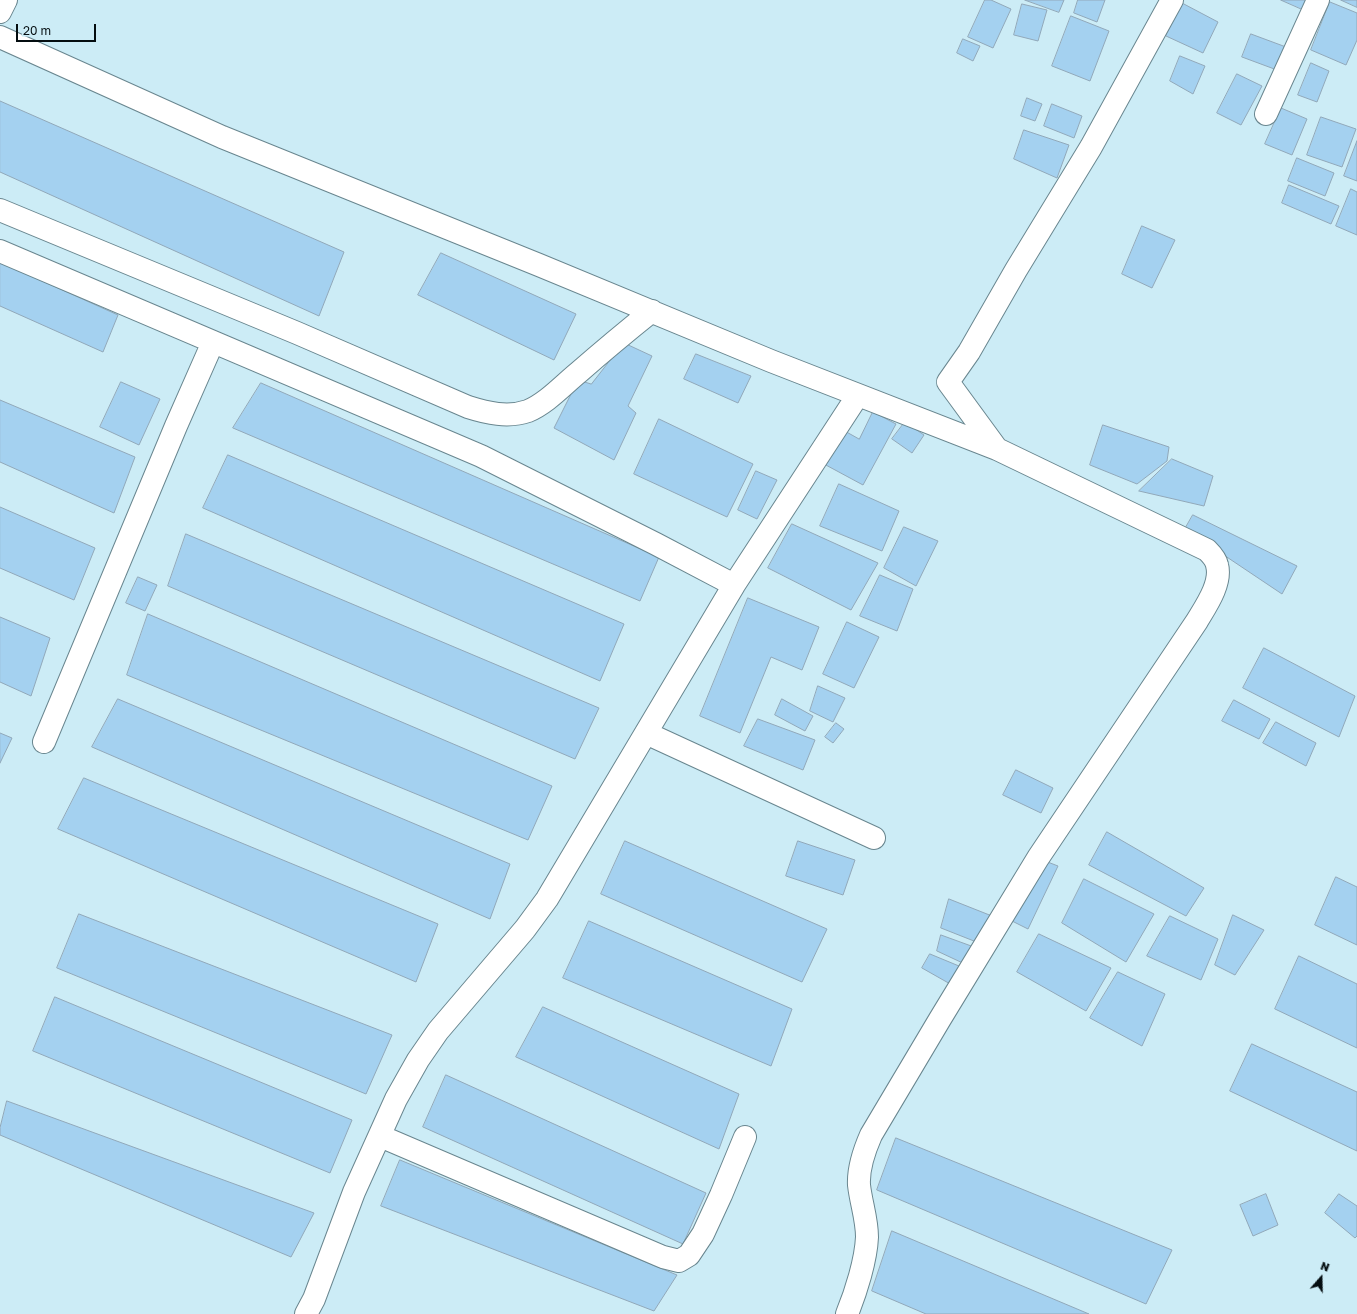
<!DOCTYPE html>
<html>
<head>
<meta charset="utf-8">
<style>
	body { margin:0 }
	#map { position:relative; width:1357px; height:1314px; overflow:hidden; background:#ccecf6; font-family:"Golos Text",sans-serif }
	canvas { display:block }
	.north { position:absolute; left:1301px; top:1258px; width:40px; height:40px; -webkit-text-stroke:3px #ccecf6; paint-order:stroke; rotate:20deg; font-size:11px; font-weight:700; line-height:16px; text-align:center; color:#040d10 }
	.north::after { content:''; display:block; margin:auto; width:14px; height:18px; background:#040d10; clip-path:polygon(50% 0,100% 100%,50% 72%,0 100%) }
	.scale { position:absolute; left:16px; top:24px; width:80px; height:18px; box-sizing:border-box; border:2px solid #040d10; border-top:0; padding-left:5px; font-size:12px; line-height:14px; white-space:nowrap; color:#040d10; -webkit-text-stroke:3px #ccecf6; paint-order:stroke }
</style>
</head>
<body>
<div id="map">
<canvas width="1357" height="1314"></canvas>
<div class="north">N</div>
<div class="scale">20 m</div>
</div>
<script>
const c = document.querySelector('canvas').getContext('2d');
c.lineJoin = 'round';
function fill(path, color) { c.fillStyle = color; c.fill(path, 'evenodd'); }
function strokePath(path, color, width, dash) { c.strokeStyle = color; c.lineWidth = width; c.lineCap = dash ? 'butt' : 'round'; c.setLineDash(dash || []); c.stroke(path); }
const building = new Path2D(`
	M985 0H991L1011 9 993 48 968 37Z
	M1025 0H1064L1059 12Z
	M1078 0H1105L1097 22 1074 13Z
	M1281 0H1307L1302 9Z
	M1341 0H1357V7Z
	M1330 2 1357 13V40L1346 65 1311 50Z
	M1182 3 1218 22 1203 53 1166 36Z
	M1022 4 1047 10 1038 41 1014 35Z
	M1071 16 1109 31 1090 81 1052 66Z
	M1251 34 1286 47 1277 70 1242 57Z
	M963 39 980 46 973 61 957 53Z
	M1180 56 1205 66 1193 94 1170 81Z
	M1311 63 1329 71 1317 102 1298 95Z
	M1237 74 1262 86 1241 125 1217 113Z
	M1027 98 1042 104 1035 121 1021 116Z
	M0 101 344 252 319 316 0 172Z
	M1052 104 1082 116 1074 138 1044 126Z
	M1281 108 1307 119 1292 155 1265 144Z
	M1321 117 1356 129 1342 167 1307 155Z
	M1024 130 1069 145 1057 178 1014 159Z
	M1357 141V181L1344 176Z
	M1297 158 1334 173 1325 196 1288 181Z
	M1289 185 1339 206 1331 224 1282 203Z
	M1351 189 1357 192V235L1336 226Z
	M1142 226 1175 240 1152 288 1122 274Z
	M441 253 576 314 554 360 418 295Z
	M0 262 118 315 103 352 0 306Z
	M624 343 652 356 628 406 636 413 614 460 554 428 578 380 591 384Z
	M696 354 751 376 738 403 684 379Z
	M121 382 160 399 139 445 100 427Z
	M261 383 659 557 640 601 233 428Z
	M0 400 135 457 114 513 0 462Z
	M873 412 896 424 863 485 824 464 843 430 859 439Z
	M659 419 753 464 727 517 634 474Z
	M905 422 924 435 912 453 892 439Z
	M1103 425 1169 447 1167 461 1137 484 1090 465Z
	M228 455 624 624 600 681 203 508Z
	M1172 459 1213 476 1204 506 1139 491Z
	M756 471 777 480 757 519 738 510Z
	M839 484 899 511 882 551 820 526Z
	M0 507 95 548 74 600 0 568Z
	M1193 515 1297 566 1282 594 1185 529Z
	M792 524 878 563 851 610 768 568Z
	M904 527 938 541 916 586 884 568Z
	M186 534 599 708 575 759 168 586Z
	M880 575 913 589 897 631 860 616Z
	M138 577 157 585 145 611 126 603Z
	M748 598 819 627 802 670 771 657 740 733 700 716Z
	M148 614 552 786 528 840 127 675Z
	M0 617 50 638 31 696 0 682Z
	M847 622 879 637 854 688 823 674Z
	M1264 648 1355 696 1339 737 1243 688Z
	M818 686 845 698 833 722 810 711Z
	M118 699 510 864 490 919 92 747Z
	M782 699 813 716 805 731 775 715Z
	M1234 700 1270 719 1259 739 1222 721Z
	M758 719 815 740 803 770 744 746Z
	M1276 722 1316 743 1306 766 1263 743Z
	M836 723 844 729 833 743 825 737Z
	M0 733 12 738 0 763Z
	M1016 770 1053 788 1041 813 1003 795Z
	M84 778 438 924 416 982 58 829Z
	M1107 832 1204 888 1186 916 1089 865Z
	M625 841 827 929 802 982 601 894Z
	M798 841 855 860 843 895 786 876Z
	M1045 861 1058 866 1028 929 1010 920Z
	M1336 877 1357 887V945L1315 925Z
	M1084 879 1154 914 1126 962 1062 923Z
	M949 899 992 916 979 943 941 928Z
	M79 914 392 1035 366 1094 57 968Z
	M1233 915 1264 930 1235 975 1215 965Z
	M1170 916 1218 939 1201 980 1147 956Z
	M589 921 792 1009 771 1066 563 978Z
	M1039 934 1111 968 1086 1011 1017 972Z
	M941 935 974 947 967 965 937 951Z
	M930 954 959 966 952 985 922 968Z
	M1299 956 1357 984V1048L1275 1009Z
	M1118 972 1165 994 1142 1046 1090 1018Z
	M55 997 352 1120 330 1173 33 1051Z
	M543 1007 739 1094 719 1149 516 1057Z
	M1252 1044 1357 1092V1151L1230 1091Z
	M446 1075 706 1193 683 1244 423 1127Z
	M7 1101 314 1213 291 1257 0 1135V1128Z
	M896 1138 1172 1250 1146 1304 877 1190Z
	M400 1160 677 1275 654 1311 381 1206Z
	M1266 1194 1278 1225 1253 1236 1240 1205Z
	M1339 1194 1357 1206V1236L1355 1238 1325 1213Z
	M892 1231 1089 1314H926L872 1291Z`);
fill(building, '#a4d1f0');
strokePath(building, '#91a8b9', 1);
const minor = new Path2D(`
	M0 12 6 0
	M0 37 222 137 539 265 771 361 997 449 948 382 969 352 1016 270 1091 147 1172 0
	M1266 114 1318 0
	M0 210 297 333 468 407C487 413 508 418 528 411 547 403 563 385 579 372 603 351 627 331 652 311
	M0 251 481 456 656 544 734 585 547 899 525 929 438 1031 418 1060 396 1099 354 1192 314 1299 306 1314
	M734 585 858 395
	M646 733 874 838
	M44 742 176 426 213 342
	M380 1136 663 1257 679 1261 689 1255 703 1234 721 1195 745 1137
	M847 1314C856 1292 866 1260 867 1237 867 1219 861 1203 859 1185 858 1168 864 1151 871 1135L940 1019 1038 858 1197 621C1206 606 1222 583 1217 565 1216 559 1211 554 1207 550L997 449`);
strokePath(minor, '#69868f', 24);
strokePath(minor, '#fff', 22);
</script>
</body>
</html>
